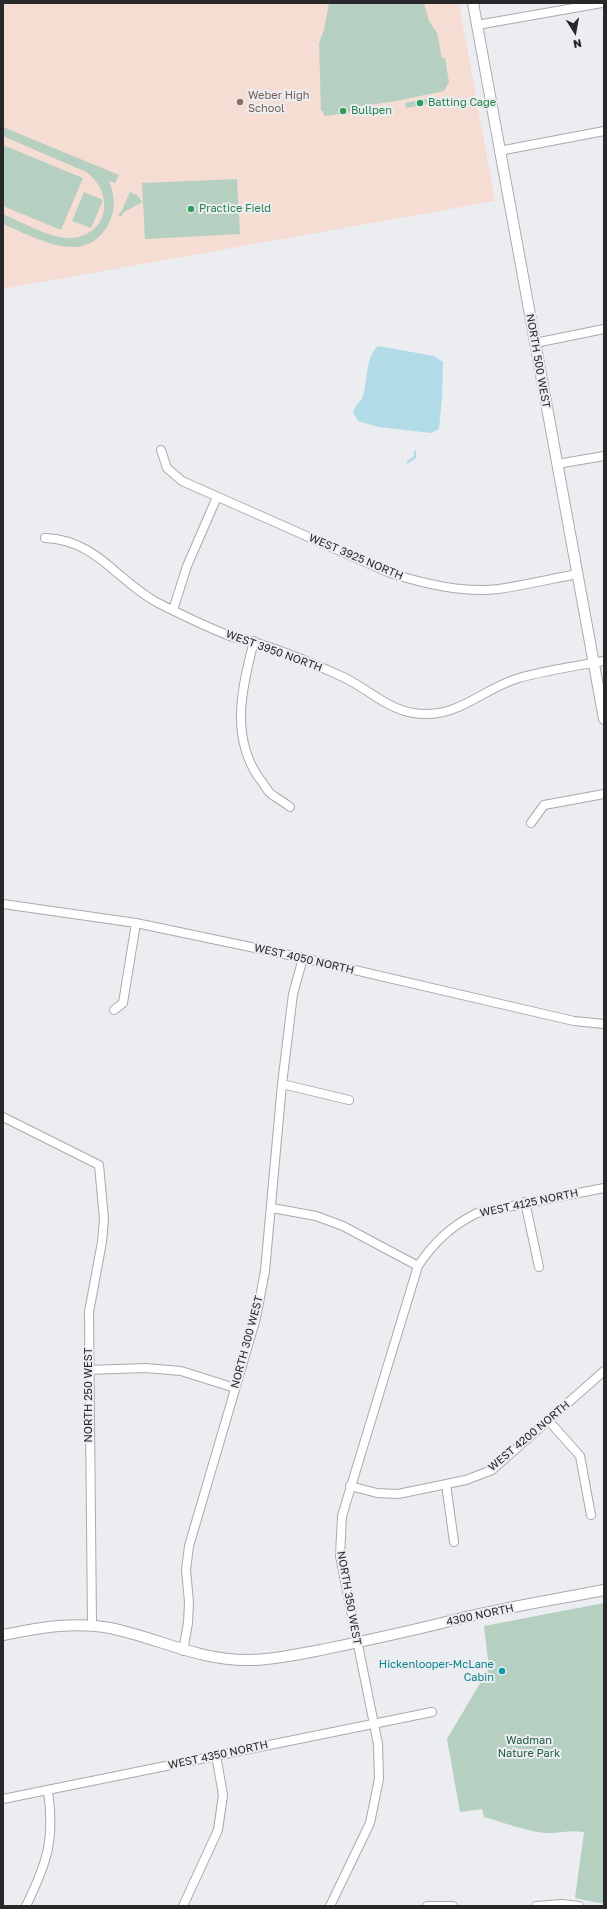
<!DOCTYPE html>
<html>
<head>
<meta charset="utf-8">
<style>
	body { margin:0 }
	#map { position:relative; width:607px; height:1909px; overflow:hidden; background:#ebedf1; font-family:"Golos Text",sans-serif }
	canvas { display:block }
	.frame { position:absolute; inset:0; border:4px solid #28282a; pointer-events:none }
	.north { position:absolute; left:555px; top:12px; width:40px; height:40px; -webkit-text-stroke:3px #ebedf1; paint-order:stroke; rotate:169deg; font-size:11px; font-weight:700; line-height:16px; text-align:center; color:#28282a }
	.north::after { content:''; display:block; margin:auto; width:14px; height:18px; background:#28282a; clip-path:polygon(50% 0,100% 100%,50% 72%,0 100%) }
</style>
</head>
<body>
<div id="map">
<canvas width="607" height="1909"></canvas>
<div class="frame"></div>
<div class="north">N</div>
</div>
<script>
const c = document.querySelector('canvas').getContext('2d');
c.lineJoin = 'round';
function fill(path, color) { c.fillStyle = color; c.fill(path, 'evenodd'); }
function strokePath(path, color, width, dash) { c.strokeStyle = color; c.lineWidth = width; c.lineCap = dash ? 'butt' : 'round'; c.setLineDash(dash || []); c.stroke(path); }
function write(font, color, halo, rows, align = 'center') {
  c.font = font + ' "Golos Text",sans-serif'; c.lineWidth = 4; c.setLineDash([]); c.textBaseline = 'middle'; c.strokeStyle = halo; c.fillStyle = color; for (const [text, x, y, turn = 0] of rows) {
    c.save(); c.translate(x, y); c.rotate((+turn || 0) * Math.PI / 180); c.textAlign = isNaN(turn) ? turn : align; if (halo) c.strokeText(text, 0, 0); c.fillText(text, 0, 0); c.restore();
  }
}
fill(new Path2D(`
	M3 3H459L495 201 3 289Z`), '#f6ddd4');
fill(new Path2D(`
	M329 3H424L429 21 437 33 442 58H445L449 82 444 91 396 101 362 106V111L324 116 323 111H321L319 43 324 30Z
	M433 98 434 103 406 108 405 103Z
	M3 127 119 175 115 183 109 181C115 195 116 211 108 225 84 268 35 237 3 224V214C19 221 52 239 69 238 107 238 117 194 86 172L3 136Z
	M3 145 83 178 61 230 3 206Z
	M237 179 240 234 145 239 142 183Z
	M84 192 103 200 91 228 72 221Z
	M130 192 137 195 142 202 123 213 121 217 118 215 121 212Z
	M604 1603V1904L575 1898 584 1832C572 1830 561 1833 549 1833 531 1833 502 1822 484 1817L482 1809 460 1812 447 1739 489 1668 484 1626Z`), '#b5cfc0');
fill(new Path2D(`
	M378 346 434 356 443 362 442 397 439 429 431 433 379 427 358 421 353 412C356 404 361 402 363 396 368 379 365 359 378 346Z`), '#b1dbe6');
strokePath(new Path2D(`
	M408 462 415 457V452`), '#b1dbe6', 2.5);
const minor = new Path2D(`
	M477 25 602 3
	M499 151 604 131
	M535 343 604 329
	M161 450 167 468 182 481 390 573C425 584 462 593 499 589 525 585 551 579 577 574
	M557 464 604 456
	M45 538C98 540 117 582 160 604 182 615 207 627 230 636 239 639 248 640 257 643 286 652 315 664 343 677 367 688 385 708 413 713 458 720 481 689 519 678 547 670 576 666 604 661
	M173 610 187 566 217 497
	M254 641C242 687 230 736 259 778 263 782 266 789 270 793 276 798 284 802 290 807
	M531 823 544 805 604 794
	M3 904 136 923 303 958 574 1021 604 1024
	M114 1010 123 1003 136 923
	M282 1084 349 1100
	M3 1117 99 1165 104 1219 102 1242 89 1312 92 1626
	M525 1202 539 1267
	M272 1208 316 1216 343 1226 418 1266
	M88 1370 145 1368 181 1371 235 1388
	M548 1420 580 1456 591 1515
	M446 1484 454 1542
	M350 1486 377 1493 398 1494 466 1480 492 1470 604 1371
	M183 1651 188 1623 189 1602 186 1570 189 1546 256 1318 265 1271 282 1084 293 994 303 958
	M3 1799 432 1712
	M26 1906C47 1863 55 1840 48 1791
	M183 1906 218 1830 223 1795 216 1755
	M330 1906 370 1823 379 1779 378 1744 340 1556 342 1516 418 1266C434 1242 451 1226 477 1213L604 1188
	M427 1906H453
	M536 1906 562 1904 579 1906`);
const tertiary = new Path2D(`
	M473 3 604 719
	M3 1635C38 1628 74 1621 110 1628 158 1638 200 1661 250 1660 274 1660 298 1654 321 1650 364 1641 407 1632 450 1621 500 1608 553 1600 604 1590`);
strokePath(minor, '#a8aaad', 10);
strokePath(tertiary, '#a8aaad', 12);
strokePath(minor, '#fff', 8);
strokePath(tertiary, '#fff', 10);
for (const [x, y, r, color] of [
	[240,102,4,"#8d6e63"],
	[420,103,4,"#2e9e5b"],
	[343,111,4,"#2e9e5b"],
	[191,209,4,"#2e9e5b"],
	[502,1671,4,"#0f9aa8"]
]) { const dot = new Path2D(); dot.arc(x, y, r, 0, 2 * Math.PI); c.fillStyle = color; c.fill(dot); strokePath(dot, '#ebedf1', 1.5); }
write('11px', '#785e54', '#ebedf1', [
	["Weber High",248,96],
	["School",248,109]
], 'left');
write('11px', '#27864d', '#ebedf1', [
	["Batting Cage",428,103],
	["Bullpen",351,111],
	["Practice Field",199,209]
], 'left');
write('11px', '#28282a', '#ebedf1', [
	["NORTH 500 WEST",538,361,80],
	["WEST 3925 NORTH",356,557,23],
	["WEST 3950 NORTH",274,651,20],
	["WEST 4050 NORTH",304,959,13],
	["WEST 4125 NORTH",529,1203,-12],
	["NORTH 300 WEST",247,1342,-75],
	["NORTH 250 WEST",89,1395,-90],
	["WEST 4200 NORTH",529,1436,-40],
	["NORTH 350 WEST",349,1598,80],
	["4300 NORTH",480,1615,-12],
	["WEST 4350 NORTH",218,1755,-12]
]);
write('11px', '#0d838f', '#ebedf1', [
	["Hickenlooper-McLane",494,1665],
	["Cabin",494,1678]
], 'right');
write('11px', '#235d42', '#ebedf1', [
	["Wadman",529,1741],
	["Nature Park",529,1754]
]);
</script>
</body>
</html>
